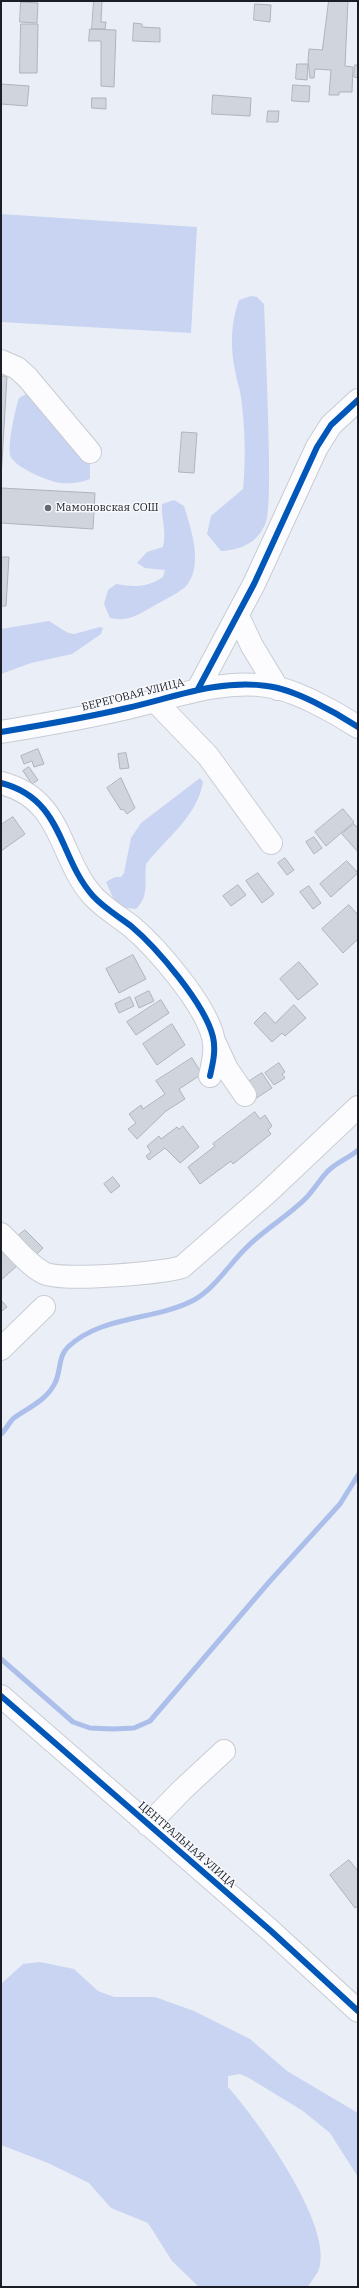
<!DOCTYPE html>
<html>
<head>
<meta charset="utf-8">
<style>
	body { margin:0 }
	#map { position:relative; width:359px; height:2288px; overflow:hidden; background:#eaeef7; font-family:"IBM Plex Serif",serif }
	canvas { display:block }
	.frame { position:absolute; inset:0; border:2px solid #1b1e26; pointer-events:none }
</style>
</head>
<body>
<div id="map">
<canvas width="359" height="2288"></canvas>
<div class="frame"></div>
</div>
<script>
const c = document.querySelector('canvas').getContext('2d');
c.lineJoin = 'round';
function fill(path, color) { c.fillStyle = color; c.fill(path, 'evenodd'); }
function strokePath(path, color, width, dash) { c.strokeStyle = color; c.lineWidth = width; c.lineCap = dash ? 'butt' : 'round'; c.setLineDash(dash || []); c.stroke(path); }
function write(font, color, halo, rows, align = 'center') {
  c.font = font + ' "IBM Plex Serif",serif'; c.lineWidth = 3; c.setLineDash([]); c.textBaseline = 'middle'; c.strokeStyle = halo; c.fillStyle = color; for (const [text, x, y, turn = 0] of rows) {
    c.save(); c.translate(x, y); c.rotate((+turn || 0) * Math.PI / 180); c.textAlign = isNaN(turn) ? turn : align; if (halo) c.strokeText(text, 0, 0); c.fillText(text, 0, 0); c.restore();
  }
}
fill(new Path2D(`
	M1 214 197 227 191 333 1 322Z
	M251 296 257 297 264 304C266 355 268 407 269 458 269 474 270 508 266 522 258 543 241 550 221 551L207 534 211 516 243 489C246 458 245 428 241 397 240 388 236 379 235 370 230 347 231 322 239 300Z
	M26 394 90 463V479C80 483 71 484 60 483 48 481 13 467 10 455 8 442 15 410 19 398Z
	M174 500 184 506C191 529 205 569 184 588 175 595 164 600 155 605 138 615 129 622 110 618L104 604 108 590 116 584C134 587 147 588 163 577L165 570 145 568 137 563 147 552 163 547C167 529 161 521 162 504Z
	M49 621 68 633 74 634 100 627 103 628 101 634 72 654 31 663 1 674V629Z
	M200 778 203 782C197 817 167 837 146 864 144 882 150 895 136 909L117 907 106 882 115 877H121L124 873 131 838 141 823Z
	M40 1962 74 1969 98 1991 114 1997H155L194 2011 250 2039 287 2071 358 2113V2177L330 2133 303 2111 249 2078 240 2074 228 2076V2087C256 2118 334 2226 319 2269 317 2275 311 2281 308 2287H199L172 2261 148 2223 111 2208 89 2183 48 2163 1 2145V1984L23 1964Z`), '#c8d4f1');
strokePath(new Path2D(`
	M1 1434C6 1430 9 1422 14 1418 29 1407 46 1401 55 1383 61 1372 58 1356 68 1347 102 1315 154 1321 194 1300 214 1289 229 1265 245 1249 263 1230 287 1217 305 1199 314 1190 320 1179 328 1171 337 1162 349 1158 358 1150
	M1 1659 73 1722 90 1728 113 1729 134 1728 150 1721 270 1581 340 1504 358 1475`), '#acbeea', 5);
const building = new Path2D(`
	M94 1H102L101 22H106L105 29H92Z
	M329 1H348L345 66 353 67 352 92H339V95H329L331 70 315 69 314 78H310L308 61 309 49 322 50Z
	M21 2 38 3 37 23 20 22Z
	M255 4 271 5 270 22 254 20Z
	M134 23 142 24V27L160 28V42L133 41Z
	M21 24H38L37 73H20Z
	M90 29 116 30 114 87 101 86V41H89Z
	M297 64H308L307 80 296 79Z
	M355 65H358V78L354 77Z
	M1 84 29 86 27 106 1 104Z
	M293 85 310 86 309 102 292 101Z
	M213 95 251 98 250 116 212 114Z
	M92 98H106V109L92 108Z
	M268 111H279L278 122H267Z
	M1 376H7L1 479Z
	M182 432 197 433 194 473 179 472Z
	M1 488 95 493 93 529 1 523Z
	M1 557H9L6 606H1Z
	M38 749 44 764 34 767 32 761 24 764 21 756Z
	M126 753 129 768 120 769 118 754Z
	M29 767 38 780 32 784 23 771Z
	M121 778 135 808 127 814 123 809 121 810 107 788Z
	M343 809 354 822 326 846 315 832Z
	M13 817 25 834 1 851V825Z
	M354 824 358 828V852L342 834Z
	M314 837 322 848 314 854 306 842Z
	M285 858 294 870 287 875 278 863Z
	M347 861 358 873 331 897 320 884Z
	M258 873 274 894 262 903 246 881Z
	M238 885 246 895 231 906 223 896Z
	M309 886 321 903 313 909 300 892Z
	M349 905 358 915V939L343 953 322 929Z
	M133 955 146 979 119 993 106 969Z
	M299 962 318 984 298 1000 280 979Z
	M149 991 154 1001 139 1008 135 998Z
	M130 997 134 1006 119 1013 115 1004Z
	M161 1000 169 1013 136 1035 127 1022Z
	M294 1005 306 1018 285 1036 282 1033 272 1042 254 1023 265 1012 275 1023Z
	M172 1024 185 1045 157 1065 143 1044Z
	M192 1058 202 1074 179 1089 185 1099 166 1111 137 1139 128 1129 136 1123 129 1114 141 1105 143 1109 165 1094 156 1081Z
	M279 1063 285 1072 282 1074 285 1078 274 1085 265 1073Z
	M262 1073 272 1088 255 1099 245 1084Z
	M255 1112 260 1119 265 1115 272 1126 268 1130 271 1134 233 1164 231 1161 200 1184 188 1167 215 1146 213 1144Z
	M183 1126 199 1147 180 1163 165 1148 149 1160 146 1156 151 1152 147 1146 159 1136 161 1139 177 1127 179 1129Z
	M113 1177 120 1186 111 1193 104 1184Z
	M25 1230 43 1248 37 1254 18 1236Z
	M1 1247 18 1265 1 1280Z
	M1 1300 7 1307 2 1311 1 1310Z
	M349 1860 358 1871V1906L355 1908 330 1875Z`);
fill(building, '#d0d4dc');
strokePath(building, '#afb3ba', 1);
const minor = new Path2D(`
	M1 361 17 368 27 377 90 452
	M238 616 252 646 278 689
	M198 689 254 584 317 447 331 425 358 400
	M156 702 208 756 271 843
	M1 732C43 725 85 718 127 708 172 698 219 679 267 686 294 689 335 712 358 727
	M1 783C64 799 58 857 93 896 104 908 118 916 131 926 157 948 205 1004 213 1037 216 1050 213 1063 210 1076
	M215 1043 227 1069 245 1095
	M1 1234C14 1246 28 1265 44 1273 62 1282 161 1273 182 1267L267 1193 358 1107
	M1 1349 44 1307
	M1 1696 271 1931 358 2011
	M148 1825 182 1790 224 1751`);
strokePath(minor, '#c8ccd4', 24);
strokePath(minor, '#fcfcfe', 22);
strokePath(new Path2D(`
	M198 689 254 584 317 447 331 425 358 400
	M1 732C43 725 85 718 127 708 172 698 219 679 267 686 294 689 335 712 358 727
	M1 783C64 799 58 857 93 896 104 908 118 916 131 926 157 948 205 1004 213 1037 216 1050 213 1063 210 1076
	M1 1696 271 1931 358 2011`), '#0057b8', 6);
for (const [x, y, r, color] of [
	[48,508,4,"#63676f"]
]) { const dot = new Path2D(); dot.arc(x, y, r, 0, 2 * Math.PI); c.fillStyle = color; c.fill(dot); strokePath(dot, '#f7f9fd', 1.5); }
write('11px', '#1b1e26', '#f7f9fd', [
	["Мамоновская СОШ",56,508]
], 'left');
write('11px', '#1b1e26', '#f7f9fd', [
	["БЕРЕГОВАЯ УЛИЦА",133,695,-14],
	["ЦЕНТРАЛЬНАЯ УЛИЦА",187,1845,41]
]);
</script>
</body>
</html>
